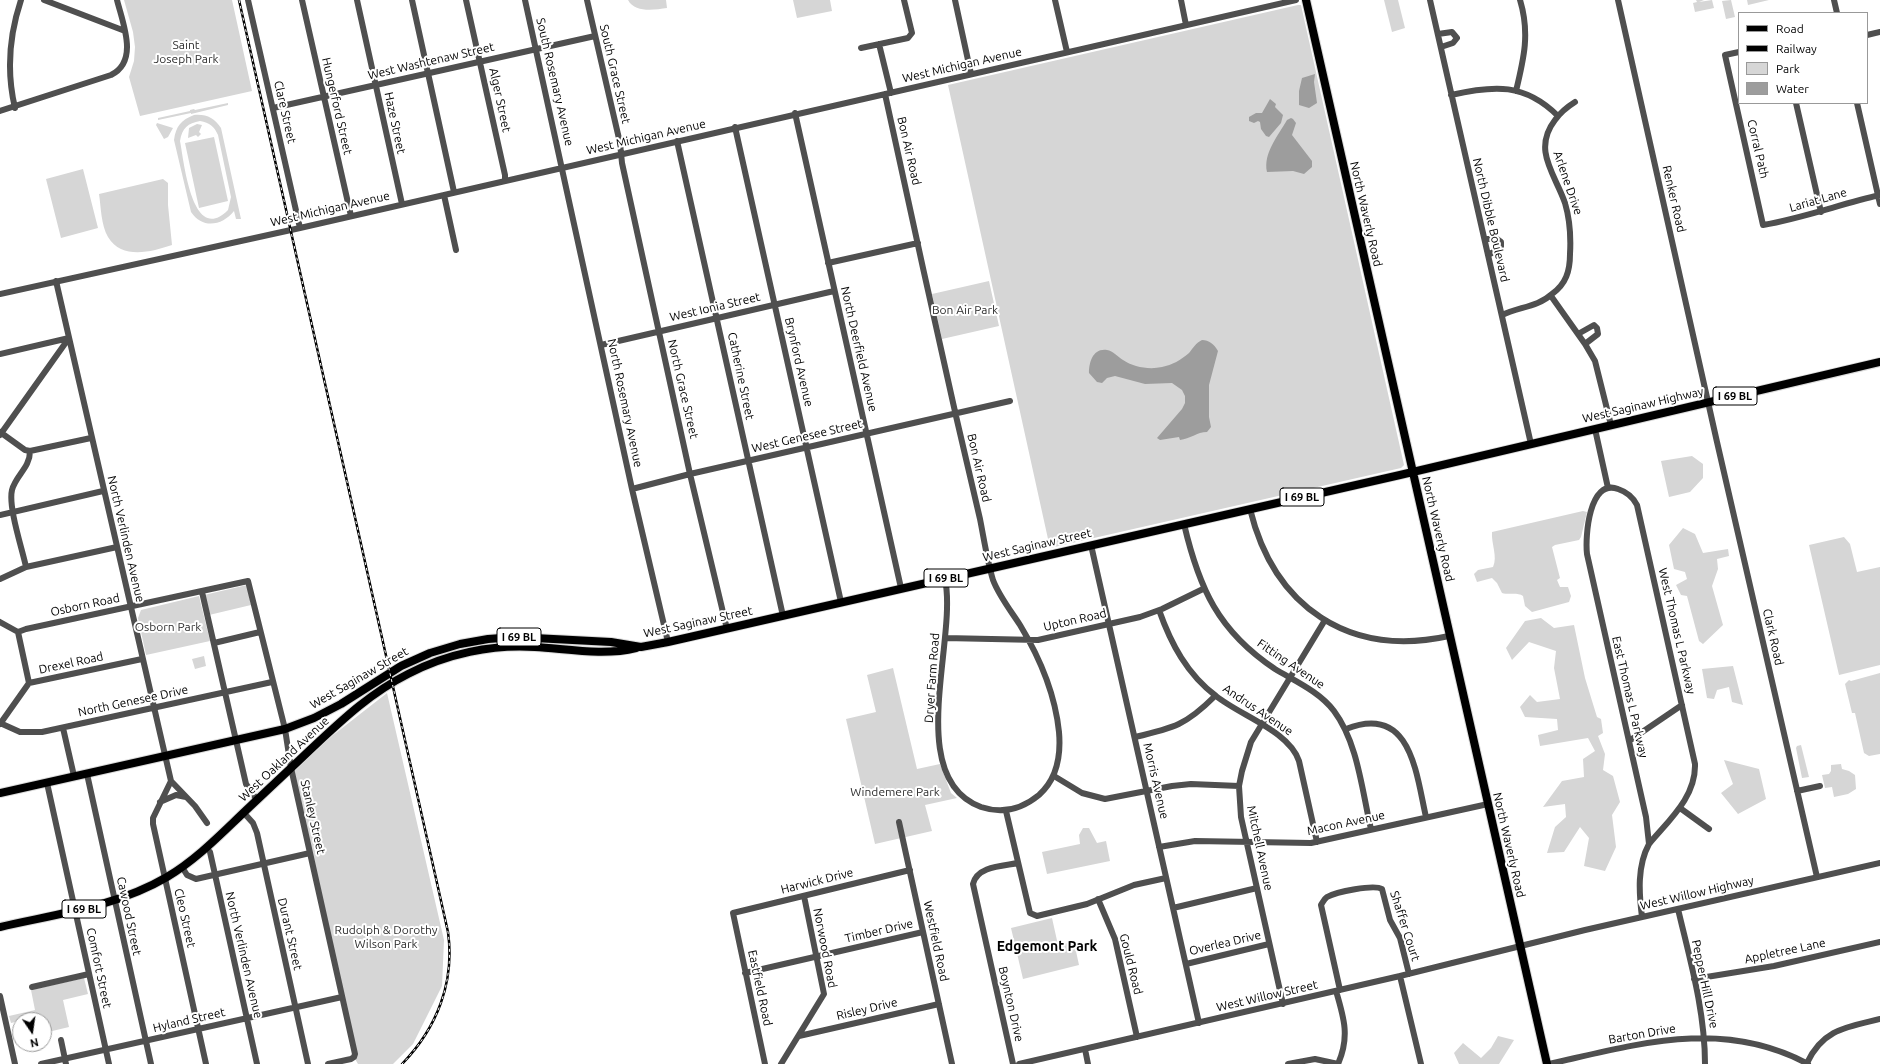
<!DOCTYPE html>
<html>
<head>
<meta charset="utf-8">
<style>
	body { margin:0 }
	#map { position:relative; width:1880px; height:1064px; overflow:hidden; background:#fff; font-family:Ubuntu,sans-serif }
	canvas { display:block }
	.legend { position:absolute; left:1738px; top:12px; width:130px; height:92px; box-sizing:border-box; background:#fff; border:1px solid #999; margin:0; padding:5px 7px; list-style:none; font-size:12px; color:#000 }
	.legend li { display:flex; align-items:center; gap:8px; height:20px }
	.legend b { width:20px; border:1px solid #999 }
	.north { position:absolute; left:12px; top:1012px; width:40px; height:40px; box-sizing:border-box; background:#fff; border:1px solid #999; border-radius:50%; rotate:167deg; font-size:11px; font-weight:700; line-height:16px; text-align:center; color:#000 }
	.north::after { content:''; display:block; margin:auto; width:14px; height:18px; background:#000; clip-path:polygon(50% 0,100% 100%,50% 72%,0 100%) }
</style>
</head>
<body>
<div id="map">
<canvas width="1880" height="1064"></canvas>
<ul class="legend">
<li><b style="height:5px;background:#000"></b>Road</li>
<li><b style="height:5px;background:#000"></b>Railway</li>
<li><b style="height:11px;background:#d6d6d6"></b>Park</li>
<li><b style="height:11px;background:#9d9d9d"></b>Water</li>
</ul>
<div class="north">N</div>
</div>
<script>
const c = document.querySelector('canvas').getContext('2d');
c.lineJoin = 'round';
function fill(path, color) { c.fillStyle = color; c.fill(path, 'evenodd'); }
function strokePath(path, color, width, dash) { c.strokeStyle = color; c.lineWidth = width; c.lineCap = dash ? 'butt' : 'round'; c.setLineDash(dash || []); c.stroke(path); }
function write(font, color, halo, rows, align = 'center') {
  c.font = font + ' Ubuntu,sans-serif'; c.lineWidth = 4; c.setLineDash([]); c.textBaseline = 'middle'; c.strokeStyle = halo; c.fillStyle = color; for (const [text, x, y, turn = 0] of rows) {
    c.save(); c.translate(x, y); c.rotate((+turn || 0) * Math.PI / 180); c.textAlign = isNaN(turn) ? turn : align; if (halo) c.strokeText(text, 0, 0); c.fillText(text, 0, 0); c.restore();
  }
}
fill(new Path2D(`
	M124 0H232L252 91 140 116 129 77 134 61 135 47 133 32Z
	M628 0H666L667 8C654 10 635 13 628 0Z
	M793 0H830L832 11 797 18Z
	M1384 0H1398L1405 28 1392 32Z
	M1696 0H1704L1699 2 1712 0 1714 8 1695 12 1693 3 1697 2Z
	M1731 0 1735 17 1726 19 1722 1Z
	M1747 0H1769L1748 5Z
	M1298 5H1301L1404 465 1401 468 1050 548 948 85Z
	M228 103V105L191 114V113L158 120V118L190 111V110L194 109 195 110Z
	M194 115C207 114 214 118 221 128L241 219H236L234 211C223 225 203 230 191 212L174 140C176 126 181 120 194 115ZM200 121C210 123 214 126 218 135L231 197 228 210C192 246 184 161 180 141 182 128 188 123 200 121Z
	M157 123 173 128 168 137 164 139 156 125Z
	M197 124 202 125 199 132 201 134 198 137 196 135 188 138 189 128Z
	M214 137 228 201 199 208 185 143Z
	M83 169 98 228 61 238 46 179Z
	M163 179 168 183V205L172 245C151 252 122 260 108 237 101 225 101 207 99 194Z
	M989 281 999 326 942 339 932 294Z
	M1692 456 1703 464V478L1690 492 1669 497 1661 461Z
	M1583 511 1587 512 1581 537 1579 540 1555 545 1552 547 1560 578 1557 580 1560 587H1568L1571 596 1569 602 1532 612 1525 606 1523 596C1518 592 1509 595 1502 593L1497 583 1492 578 1477 582 1474 574 1478 570 1493 567C1498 557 1491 543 1492 532Z
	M1683 528 1695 534 1703 553 1728 549 1729 556 1717 559 1718 569 1712 586 1723 625 1703 644 1699 641 1687 596 1681 595 1676 585 1687 579 1685 572 1674 569 1669 545Z
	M1844 537 1850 544 1857 572 1880 567V665L1839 675 1809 545Z
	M247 585 251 605 209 615 204 595Z
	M199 596 210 641 146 655 138 618 141 610Z
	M1541 618 1554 628 1574 625 1585 678 1597 717 1601 719 1603 733 1598 736 1605 754 1603 770 1613 776 1620 802 1612 815 1616 847 1605 871 1584 866 1589 838 1580 827 1564 852 1547 853 1555 827 1566 817 1565 804 1543 807 1562 781 1584 777 1583 759 1595 751 1588 738 1540 746 1538 735 1558 730 1557 719 1525 717 1520 707 1530 695 1537 702 1560 699 1554 668 1556 651 1529 642 1512 660 1506 648 1525 621Z
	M204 656 206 666 195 669 192 659Z
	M1733 666 1743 705 1732 702 1729 687 1717 690 1714 699 1707 698 1702 669Z
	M893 668 917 769 940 764 951 793 957 798 925 805 932 831 875 844 846 719 876 712 867 675Z
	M1880 673V754L1869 756 1864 753 1855 713H1852L1845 684 1849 680 1851 681Z
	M387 693 444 940 442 986 413 1044 393 1064H358L354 1057 291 768Z
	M1801 745 1809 777 1802 778 1796 748 1797 746Z
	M1724 760 1759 769 1766 799 1738 814 1721 793 1733 784Z
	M1841 764 1842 769 1849 771 1855 775 1856 789 1848 794 1834 797 1832 787 1825 788 1822 775 1829 774 1831 771V765Z
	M1083 828H1089L1097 843 1106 841 1110 861 1047 874 1042 852 1080 844 1079 835Z
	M1052 918 1058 945 1074 942 1079 965 1023 979 1011 928Z
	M84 978 88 994 63 1000 69 1027 44 1033V1020H38L37 1017 11 1023 9 1016 35 1010 31 990Z
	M1498 1036 1514 1040 1499 1064H1459L1454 1053 1463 1043 1481 1058 1491 1048Z`), '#d6d6d6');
fill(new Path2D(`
	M1315 74 1314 82 1317 103 1309 108 1299 105V91L1302 78Z
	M1270 99 1276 104 1275 107 1283 115 1281 123 1269 137 1266 136 1261 129 1260 122 1258 121 1254 123 1249 121V117L1256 113H1262Z
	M1291 118 1293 119 1296 123 1292 135 1312 161V167L1304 174 1293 171 1267 172C1263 153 1278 136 1287 120Z
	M1202 340C1209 340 1214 344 1218 351L1209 385V417L1211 427 1207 432C1197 432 1190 439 1180 440L1179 437 1160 440 1157 438 1182 409 1185 403V396L1182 390 1172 383 1145 384 1115 376 1107 378 1102 383 1097 382 1089 373C1089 362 1093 348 1107 350 1113 351 1118 357 1123 360 1133 367 1149 370 1162 367 1172 365 1181 360 1189 353 1193 348 1196 343 1202 340Z`), '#9d9d9d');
const major = new Path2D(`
	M1306 0 1547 1064
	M0 793 285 729 314 718 341 704 401 666 430 653 460 644 488 639 515 637 611 642 641 647 668 642 1400 475 1880 362
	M0 927C56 914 116 907 167 877 194 861 216 839 239 817 263 794 287 772 311 749 341 721 370 693 408 674 446 654 492 644 535 647 568 649 604 656 636 648`);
strokePath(major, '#dbdbdb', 10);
strokePath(new Path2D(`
	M44 0 125 31
	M248 0 300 228
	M302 0 351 216
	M357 0 402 204
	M412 0 454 192
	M466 0 505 175V181
	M525 0 632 489 668 642
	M587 0 620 143 622 163 690 474 727 629
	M955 0 971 74
	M1055 0 1067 52
	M1181 0 1186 25
	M1430 0 1531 444
	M1618 0 1717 442 1817 877
	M1834 0 1837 13
	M1438 34 1452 32 1457 38 1453 43 1441 47
	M1867 35 1880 32
	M879 44 891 93
	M861 48 908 38 912 33 904 0
	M1739 52 1725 55 1763 225C1803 218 1841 204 1880 195
	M1516 91C1524 58 1530 33 1520 0
	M885 94C908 201 932 309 956 416 964 451 972 484 980 519 984 539 987 560 993 580 999 596 1011 611 1020 625 1040 658 1055 693 1059 732 1061 755 1057 779 1039 795 1022 809 1002 814 981 807 903 778 958 640 945 579
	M1451 95C1494 85 1525 83 1558 116
	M1796 103 1821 212
	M1857 103 1880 204
	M15 108C6 70 9 36 21 0
	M273 108 595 36
	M0 111 111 75C139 61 123 24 117 0
	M795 113 901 588
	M735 127 841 602
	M677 141 783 616
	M444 195 456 250
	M1485 239H1497L1501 242V248L1488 255
	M828 263 918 243
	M56 281 171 781 195 806 207 823
	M0 294 300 228 1296 0
	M1551 296 1585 344 1595 361 1611 425
	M1502 315C1518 307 1538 307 1552 294 1566 284 1570 271 1570 254 1571 237 1570 220 1565 203 1555 174 1532 150 1555 120 1560 113 1567 107 1575 102
	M1578 334 1594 325 1597 328 1598 334 1585 344
	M601 345 834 291
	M0 354 69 338
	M1595 429 1608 488
	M0 432 25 450 30 451 91 438
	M0 435 69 338
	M632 489 690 474 1010 401
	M1250 509C1274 607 1349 658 1449 636
	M0 515 103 491
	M1184 524C1199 588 1218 631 1275 669 1295 681 1320 692 1334 711 1358 743 1362 791 1371 829
	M1091 545 1199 1023
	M26 567C22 548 8 507 12 490 16 475 30 468 30 451
	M0 579 26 567 117 547
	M202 592 246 784 257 800
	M1159 610C1171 644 1187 674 1216 696 1241 716 1289 731 1299 761L1317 842
	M0 622 18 632 26 629 248 581 285 729 291 768 355 1054 354 1057 351 1059 328 1064
	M18 632 29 683
	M945 638 1038 640 1140 617 1162 609 1203 589
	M214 643 260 632
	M0 723 20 732H42L272 682
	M0 724 29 683 142 659
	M63 728 74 776
	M1346 729C1411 703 1416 773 1426 817
	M1135 737C1174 728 1186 725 1215 696
	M1629 741 1682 705
	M87 774 151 1064
	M1054 776 1082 793 1105 799 1172 786 1191 784 1239 786
	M171 781 153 818V824L206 1064
	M47 783 109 1064
	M1797 791 1820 786
	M160 802 176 795 186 797
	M1680 808 1709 829
	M1006 811 1030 913 1037 916 1087 904 1134 885 1166 878
	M244 813 253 823 257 833 308 1064
	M899 822 952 1064
	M1159 847 1195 841 1311 843 1488 804
	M210 852 257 1064
	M182 867 187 875 196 879 310 853
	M1098 899 1115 939 1137 1037
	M1173 908 1257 888
	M1678 909C1690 960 1705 1011 1705 1064
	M1642 917C1639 893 1637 866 1649 844 1669 820 1696 797 1695 764L1637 505C1633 497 1627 492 1618 489 1589 478 1585 537 1587 554L1646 817 1649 844
	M1186 964 1269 944
	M745 973 923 932
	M1400 976 1421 1064
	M1694 979 1774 966 1880 942
	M32 987 89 974
	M1340 990 1321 905C1323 902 1324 899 1327 897 1336 892 1374 884 1382 889L1390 920 1400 938 1409 974
	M1336 991C1344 1018 1350 1037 1338 1064
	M0 996 15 1064
	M1283 1004 1241 817 1239 786 1242 771 1251 742 1325 620
	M799 1036 939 1004
	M61 1040 66 1064
	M1085 1049 1088 1064
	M1807 1063C1823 1029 1847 1027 1880 1019
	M41 1064 342 997
	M765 1064 733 913 910 870
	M781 1064 824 994 804 896
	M1013 1064 973 884C977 866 1003 866 1018 863
	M1019 1064 1400 976 1585 930 1880 863
	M1288 1064 1315 1059 1338 1064
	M1549 1064C1638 1044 1722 1018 1808 1064`), '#4f4f4f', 6);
strokePath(major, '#000', 8);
const rail = new Path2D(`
	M239 0 448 932C455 982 437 1028 402 1064`);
strokePath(rail, '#000', 2.5);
strokePath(rail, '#fff', 1, [3]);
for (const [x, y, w] of [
	[1735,396,44],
	[1302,497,44],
	[946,578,44],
	[519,637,44],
	[84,909,44]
]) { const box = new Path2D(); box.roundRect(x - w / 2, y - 9, w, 18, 3); c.fillStyle = '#fff'; c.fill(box); strokePath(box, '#000', 1); }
write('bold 11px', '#000', null, [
	["I 69 BL",1735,396],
	["I 69 BL",1302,497],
	["I 69 BL",946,578],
	["I 69 BL",519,637],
	["I 69 BL",84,909]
]);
write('12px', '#2d2d2d', '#fff', [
	["Saint",186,45],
	["Joseph Park",186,59],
	["Bon Air Park",965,310],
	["Osborn Park",168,627],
	["Windemere Park",895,792],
	["Rudolph & Dorothy",386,930],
	["Wilson Park",386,944]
]);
write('12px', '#000', '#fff', [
	["West Washtenaw Street",431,61,-13],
	["West Michigan Avenue",962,65,-13],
	["South Grace Street",615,74,77],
	["South Rosemary Avenue",555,82,77],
	["Alger Street",500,100,78],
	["Hungerford Street",337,106,77],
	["Clare Street",285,112,77],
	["Haze Street",395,123,78],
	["West Michigan Avenue",646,137,-13],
	["Corral Path",1758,149,77],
	["Bon Air Road",909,151,77],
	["Arlene Drive",1568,183,71],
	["Renker Road",1674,199,77],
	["Lariat Lane",1818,200,-16],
	["West Michigan Avenue",330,209,-13],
	["North Waverly Road",1366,214,77],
	["North Dibble Boulevard",1491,220,77],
	["West Ionia Street",715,307,-13],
	["North Deerfield Avenue",859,349,77],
	["Brynford Avenue",799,362,77],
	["Catherine Street",741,376,78],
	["North Grace Street",683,389,77],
	["North Rosemary Avenue",625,403,78],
	["West Saginaw Highway",1643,405,-13],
	["West Genesee Street",807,436,-13],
	["Bon Air Road",979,468,77],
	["North Waverly Road",1438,529,77],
	["North Verlinden Avenue",126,539,77],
	["West Saginaw Street",1037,545,-13],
	["Osborn Road",85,605,-12],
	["Upton Road",1075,620,-13],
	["West Saginaw Street",698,622,-12],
	["West Thomas L Parkway",1677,631,77],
	["Clark Road",1773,637,77],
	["Drexel Road",71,663,-12],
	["Fitting Avenue",1291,664,34],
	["West Saginaw Street",359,678,-30],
	["Dryer Farm Road",932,678,-86],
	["East Thomas L Parkway",1630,697,77],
	["North Genesee Drive",133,701,-12],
	["Andrus Avenue",1258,710,34],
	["West Oakland Avenue",284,759,-43],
	["Morris Avenue",1156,781,77],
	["Stanley Street",313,817,77],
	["Macon Avenue",1346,823,-12],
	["North Waverly Road",1509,845,77],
	["Mitchell Avenue",1260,848,78],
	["Harwick Drive",817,881,-14],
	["West Willow Highway",1697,893,-13],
	["Cawood Street",129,916,78],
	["Cleo Street",185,918,77],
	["Shaffer Court",1405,926,72],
	["Timber Drive",879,931,-13],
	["Durant Street",290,934,77],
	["Westfield Road",936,941,78],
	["Overlea Drive",1225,943,-13],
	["Norwood Road",825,948,79],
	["Appletree Lane",1785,951,-12],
	["North Verlinden Avenue",244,955,77],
	["Gould Road",1131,964,76],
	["Comfort Street",99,968,78],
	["Pepper Hill Drive",1705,984,78],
	["Eastfield Road",760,988,78],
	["West Willow Street",1267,996,-13],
	["Boynton Drive",1011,1004,77],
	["Risley Drive",867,1009,-13],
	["Hyland Street",189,1020,-13],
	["Barton Drive",1642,1034,-10]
]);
write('bold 14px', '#000', '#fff', [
	["Edgemont Park",1047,946]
]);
</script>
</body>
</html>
